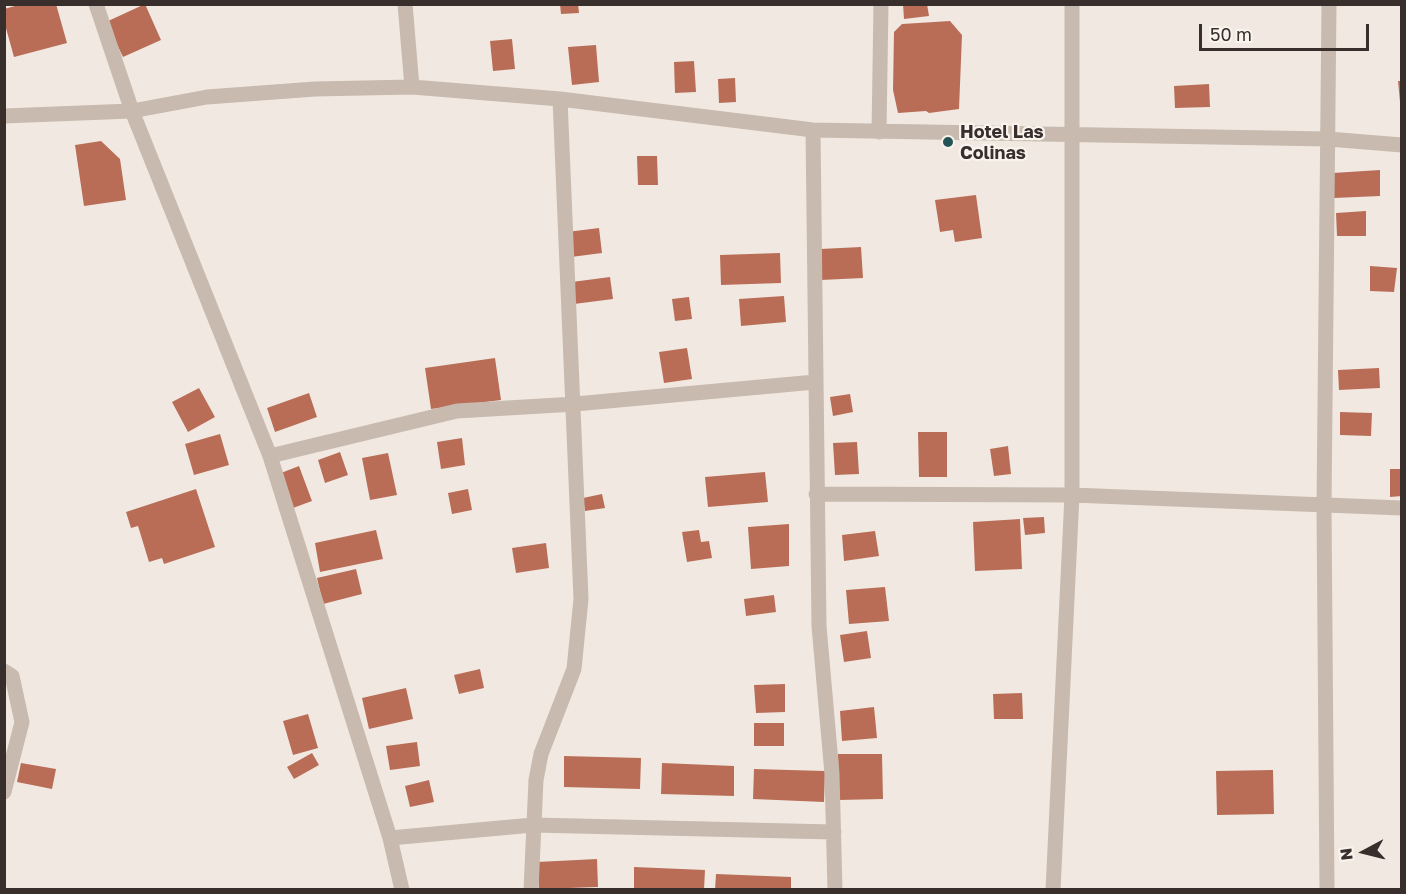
<!DOCTYPE html>
<html>
<head>
<meta charset="utf-8">
<style>
	body { margin:0 }
	#map { position:relative; width:1406px; height:894px; overflow:hidden; background:#f1e9e1; font-family:"Golos Text",sans-serif }
	canvas { display:block }
	.frame { position:absolute; inset:0; border:6px solid #382f2c; pointer-events:none }
	.north { position:absolute; left:1334px; top:822px; width:60px; height:60px; -webkit-text-stroke:4px #f9f3ed; paint-order:stroke; rotate:263deg; font-size:16px; font-weight:700; line-height:24px; text-align:center; color:#382f2c }
	.north::after { content:''; display:block; margin:auto; width:21px; height:27px; background:#382f2c; clip-path:polygon(50% 0,100% 100%,50% 72%,0 100%) }
	.scale { position:absolute; left:1199px; top:24px; width:170px; height:27px; box-sizing:border-box; border:3px solid #382f2c; border-top:0; padding-left:8px; font-size:18px; line-height:21px; white-space:nowrap; color:#382f2c; -webkit-text-stroke:4px #f9f3ed; paint-order:stroke }
</style>
</head>
<body>
<div id="map">
<canvas width="1406" height="894"></canvas>
<div class="frame"></div>
<div class="north">N</div>
<div class="scale">50 m</div>
</div>
<script>
const c = document.querySelector('canvas').getContext('2d');
c.lineJoin = 'round';
function fill(path, color) { c.fillStyle = color; c.fill(path, 'evenodd'); }
function strokePath(path, color, width, dash) { c.strokeStyle = color; c.lineWidth = width; c.lineCap = dash ? 'butt' : 'round'; c.setLineDash(dash || []); c.stroke(path); }
function write(font, color, halo, rows, align = 'center') {
  c.font = font + ' "Golos Text",sans-serif'; c.lineWidth = 4.5; c.setLineDash([]); c.textBaseline = 'middle'; c.strokeStyle = halo; c.fillStyle = color; for (const [text, x, y, turn = 0] of rows) {
    c.save(); c.translate(x, y); c.rotate((+turn || 0) * Math.PI / 180); c.textAlign = isNaN(turn) ? turn : align; if (halo) c.strokeText(text, 0, 0); c.fillText(text, 0, 0); c.restore();
  }
}
fill(new Path2D(`
	M22 4H56L67 43 14 57 4 21V9Z
	M145 4 161 40 123 57 106 22Z
	M560 4H578L579 13 561 14Z
	M903 4H927L929 16 904 19Z
	M950 21 962 35 959 109 929 113 926 111 898 113 893 90 894 32 902 24Z
	M512 39 515 69 493 71 490 41Z
	M596 45 599 82 572 85 568 47Z
	M694 61 696 92 675 93 674 62Z
	M735 78 736 102 719 103 718 79Z
	M1398 81H1402V102H1400Z
	M1209 84 1210 107 1175 108 1174 86Z
	M101 141 120 159 126 200 84 206 75 145Z
	M637 156H657L658 185H638Z
	M1380 170V196L1334 198 1333 173Z
	M976 195 982 238 955 242 953 230 940 232 935 200Z
	M1366 211V236H1337L1336 213Z
	M599 228 602 253 571 257 567 232Z
	M861 247 863 278 821 280 820 249Z
	M780 253 781 283 721 285 720 255Z
	M1370 266 1397 268 1394 292 1370 291Z
	M610 277 613 299 574 304 572 282Z
	M784 296 786 322 741 326 739 299Z
	M689 297 692 319 675 321 672 299Z
	M687 348 692 379 664 383 659 352Z
	M495 358 501 400 431 409 425 368Z
	M1379 368 1380 388 1339 390 1338 370Z
	M199 388 215 417 188 432 172 402Z
	M309 393 317 417 275 432 267 408Z
	M850 394 853 412 833 416 830 397Z
	M1340 412 1372 413 1371 436 1340 435Z
	M918 432H947V477H919Z
	M220 434 229 465 194 475 185 444Z
	M462 438 465 465 441 469 437 442Z
	M857 442 859 474 835 475 833 443Z
	M1008 446 1011 474 994 476 990 449Z
	M340 452 348 475 325 483 318 460Z
	M388 453 397 495 370 500 362 458Z
	M299 466 312 501 293 508 281 473Z
	M1390 469H1402V496L1390 497Z
	M765 472 768 502 708 507 705 477Z
	M196 489 215 547 164 564 162 558 149 562 138 526 131 528 126 512Z
	M468 489 472 510 452 514 448 493Z
	M602 494 605 508 585 511 583 498Z
	M1044 517 1045 533 1025 535 1023 518Z
	M1020 519 1022 569 975 571 973 522Z
	M789 524V566L751 569 748 527Z
	M376 530 383 559 320 572 315 543Z
	M699 530 701 542 709 541 712 558 687 562 682 532Z
	M875 531 879 556 844 561 842 535Z
	M546 543 549 568 516 573 512 548Z
	M356 569 362 594 323 604 317 578Z
	M885 587 889 621 849 624 846 590Z
	M774 595 776 612 746 616 744 599Z
	M867 631 871 658 844 662 840 635Z
	M480 669 484 688 459 694 454 675Z
	M785 684V712L756 713 754 685Z
	M406 688 413 719 369 729 362 698Z
	M1022 693 1023 719H994L993 694Z
	M874 707 877 738 842 741 840 711Z
	M308 714 318 748 293 755 283 721Z
	M754 723H784V746H754Z
	M417 742 420 766 390 770 386 746Z
	M312 753 319 765 294 779 287 767Z
	M838 754H882L883 799 839 800Z
	M564 756 641 758 640 789 564 787Z
	M21 763 56 769 52 789 17 782Z
	M662 763 734 766V796L661 794Z
	M754 769 825 771 824 802 753 799Z
	M1273 770 1274 814 1217 815 1216 771Z
	M429 780 434 802 410 807 405 786Z
	M597 859 598 887 539 889 537 862Z
	M634 867 705 870 704 890H634Z
	M716 874 791 877V890H715Z`), '#b96d57');
strokePath(new Path2D(`
	M96 4 132 111 270 456 390 838 402 890
	M405 4 412 87
	M4 116 132 111 207 97 315 89 412 87 560 99 813 130 1328 139 1402 145
	M813 130 819 626 832 774 835 890
	M879 132 881 4
	M270 456 457 411 575 404 815 382
	M816 494 1072 495 1402 508
	M4 671 12 676 22 722 4 792
	M390 838 533 825 834 832
	M531 890 536 780 541 754 574 669 581 599 560 99
	M1053 890 1072 495V4
	M1327 890 1324 506 1329 4`), '#c8baae', 15);
for (const [x, y, r, color] of [
	[948,142,6,"#255355"]
]) { const dot = new Path2D(); dot.arc(x, y, r, 0, 2 * Math.PI); c.fillStyle = color; c.fill(dot); strokePath(dot, '#f9f3ed', 2); }
write('bold 18px', '#382f2c', '#f9f3ed', [
	["Hotel Las",960,132],
	["Colinas",960,153]
], 'left');
</script>
</body>
</html>
